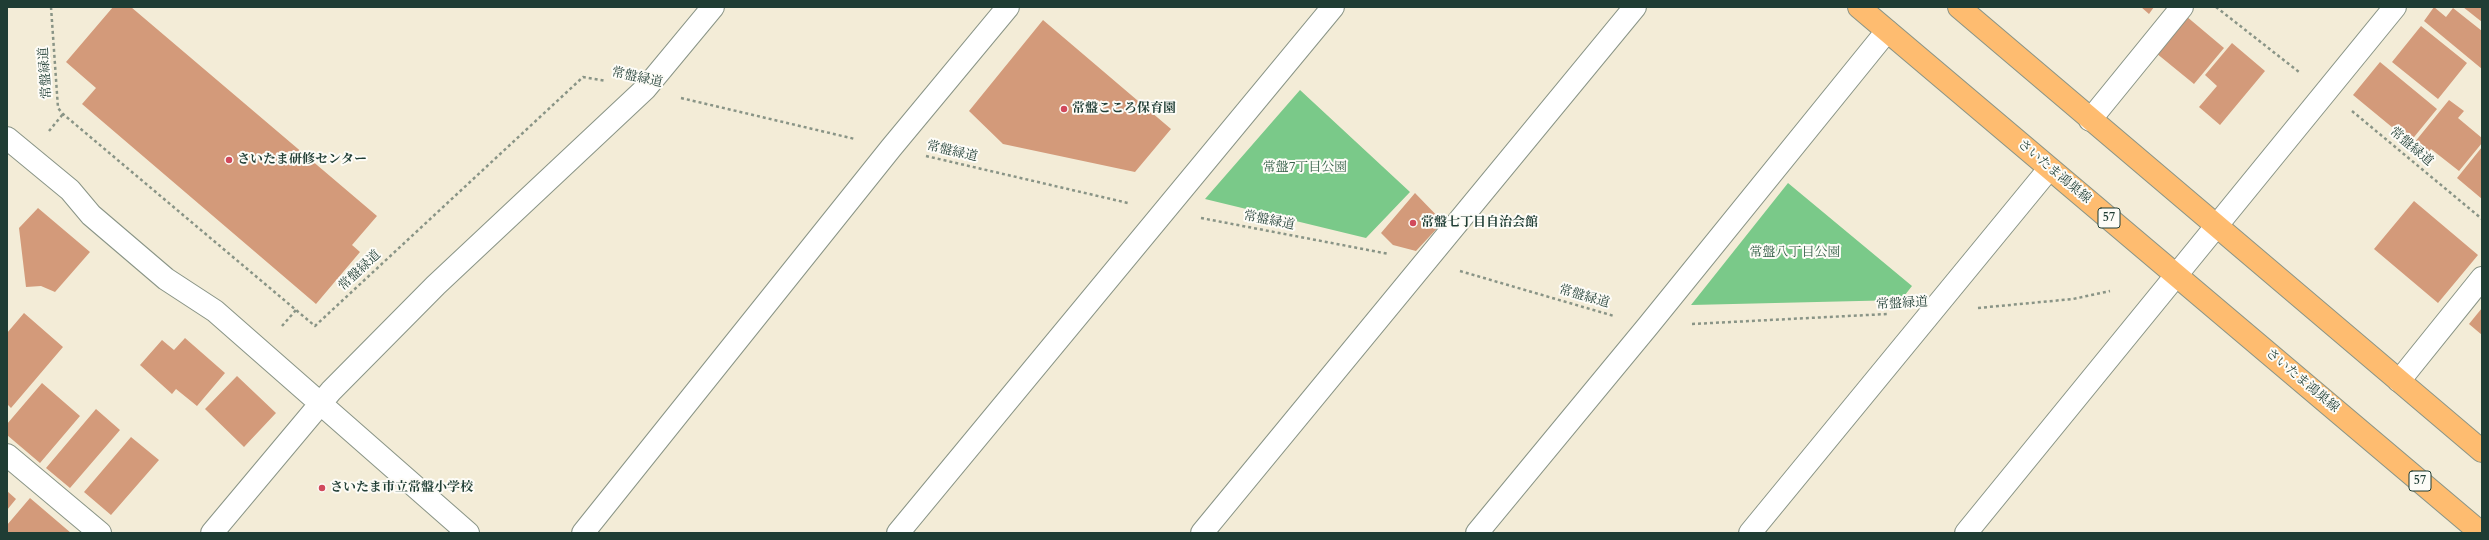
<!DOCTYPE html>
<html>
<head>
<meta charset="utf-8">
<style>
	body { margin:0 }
	#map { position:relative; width:2489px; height:540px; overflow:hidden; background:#f3ecd7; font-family:Cardo,serif }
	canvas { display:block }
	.frame { position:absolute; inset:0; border:8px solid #1f3d34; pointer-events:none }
</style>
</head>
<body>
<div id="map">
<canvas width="2489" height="540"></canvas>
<div class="frame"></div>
</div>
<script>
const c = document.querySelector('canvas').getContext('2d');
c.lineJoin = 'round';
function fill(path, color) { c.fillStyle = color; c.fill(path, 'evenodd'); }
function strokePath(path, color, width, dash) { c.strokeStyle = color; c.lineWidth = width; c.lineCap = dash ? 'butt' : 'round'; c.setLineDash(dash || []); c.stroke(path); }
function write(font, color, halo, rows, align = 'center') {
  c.font = font + ' Cardo,"Noto Serif JP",serif'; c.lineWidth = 4; c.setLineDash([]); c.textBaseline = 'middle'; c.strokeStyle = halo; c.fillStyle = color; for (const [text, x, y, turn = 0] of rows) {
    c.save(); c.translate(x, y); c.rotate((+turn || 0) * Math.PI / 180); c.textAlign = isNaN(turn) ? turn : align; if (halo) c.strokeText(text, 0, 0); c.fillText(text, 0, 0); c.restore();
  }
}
fill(new Path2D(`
	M1300 90 1410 192 1366 238 1205 199Z
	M1788 183 1912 286 1901 300 1691 305Z`), '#7ac989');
fill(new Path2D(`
	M113 7H131L377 216 352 245 360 252 316 304 82 104 96 88 66 62Z
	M2141 7H2154L2149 14Z
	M2434 7 2446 17 2453 8 2482 31V69L2424 21Z
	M2463 7H2482V22Z
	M2186 16 2224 48 2194 84 2156 53Z
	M1043 20 1171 129 1135 172 1003 144 969 111Z
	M2421 26 2467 63 2438 99 2392 62Z
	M2232 43 2265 71 2220 125 2199 107 2217 86 2205 75Z
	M2380 62 2437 109 2410 142 2353 95Z
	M2449 100 2464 111 2458 118 2482 138V143L2459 171 2431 149 2427 154 2414 143Z
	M2482 147V199L2457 178Z
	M1415 193 1443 222 1416 251 1393 245 1381 233Z
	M2414 201 2478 255 2438 303 2374 249Z
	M38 208 90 252 55 292 41 286 26 287 19 228Z
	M2482 308V335L2469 324Z
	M24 313 63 347 11 408 7 404V333Z
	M185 338 225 373 197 406 176 389 172 394 140 365 162 340 174 350Z
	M237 376 276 413 244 447 205 409Z
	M42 383 80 416 40 463 7 435V424Z
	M96 409 120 430 70 488 46 468Z
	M131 437 159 460 111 515 84 492Z
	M7 491 16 499 7 510Z
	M30 498 71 533H7V525Z`), '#d39a7a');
const minor = new Path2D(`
	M2090 120 2182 7
	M7 138 70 190 91 215 166 279 215 311 468 533
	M2399 381 2482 278
	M7 455 100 533
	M212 533 331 391 436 285 645 89 713 7
	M583 533 891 148 1008 7
	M898 533 1333 7
	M1202 533 1635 7
	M1477 533 1648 326 1887 31
	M1750 533 2049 169
	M1966 533 2395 7`);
const major = new Path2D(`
	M1859 7 2481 533
	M1959 7 2482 451`);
strokePath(minor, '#899486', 24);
strokePath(major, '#899486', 24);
strokePath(new Path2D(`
	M51 7 58 108 63 114 315 326 583 77 606 81
	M2216 7 2299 72
	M681 98 855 139
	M2352 111 2482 219
	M49 131 63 114
	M926 156 1128 203
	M1201 218 1389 254
	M1460 271 1614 316
	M1978 308 2073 299 2110 291
	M1692 324 1887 314
	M282 326 296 310`), '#899486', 2.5, [3, 3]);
strokePath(minor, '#fff', 22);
strokePath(major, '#febc70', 22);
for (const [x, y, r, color] of [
	[1064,109,4,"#d1495b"],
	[229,160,4,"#d1495b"],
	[1413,223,4,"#d1495b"],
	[322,488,4,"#d1495b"]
]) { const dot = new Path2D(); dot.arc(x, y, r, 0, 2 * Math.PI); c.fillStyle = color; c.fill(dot); strokePath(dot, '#fdfcf7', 1.5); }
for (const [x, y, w] of [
	[2109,218,22],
	[2420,481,22]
]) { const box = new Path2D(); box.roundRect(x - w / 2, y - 10, w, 20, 3); c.fillStyle = '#fdfcf7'; c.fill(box); strokePath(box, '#1f3d34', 1); }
write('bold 12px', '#1f3d34', null, [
	["57",2109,218],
	["57",2420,481]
]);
write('13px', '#1f3d34', '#fdfcf7', [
	["常盤緑道",46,73,-94],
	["常盤緑道",637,78,12],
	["常盤緑道",2411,147,40],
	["常盤緑道",952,152,13],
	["さいたま鴻巣線",2054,172,40],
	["常盤緑道",1269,221,11],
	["常盤緑道",360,271,-43],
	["常盤緑道",1584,297,16],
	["常盤緑道",1902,304,-3],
	["さいたま鴻巣線",2302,381,40]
]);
write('bold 13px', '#1f3d34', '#fdfcf7', [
	["常盤こころ保育園",1072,109],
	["さいたま研修センター",237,160],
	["常盤七丁目自治会館",1421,223],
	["さいたま市立常盤小学校",330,488]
], 'left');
write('13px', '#366049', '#fdfcf7', [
	["常盤7丁目公園",1305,168],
	["常盤八丁目公園",1795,253]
]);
</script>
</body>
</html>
